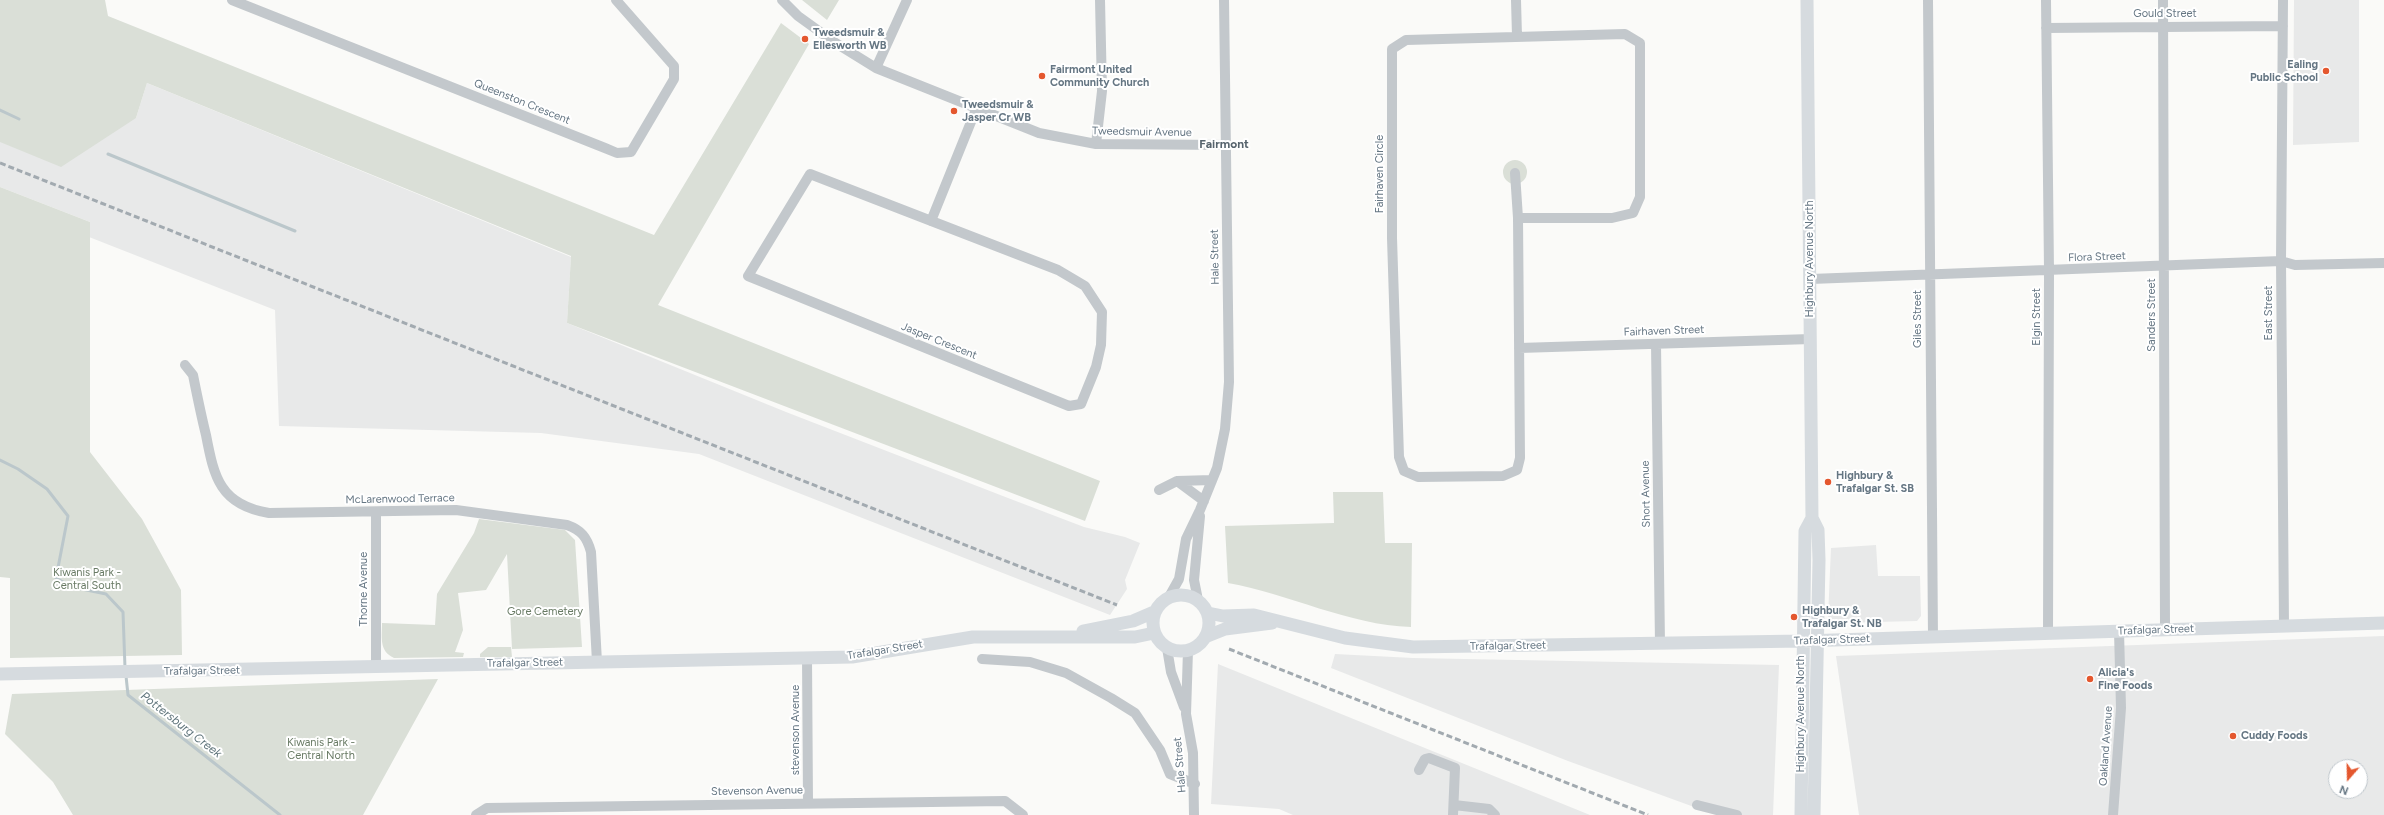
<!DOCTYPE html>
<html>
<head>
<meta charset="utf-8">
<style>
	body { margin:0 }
	#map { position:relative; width:2384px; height:815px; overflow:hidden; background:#fafaf8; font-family:Figtree,sans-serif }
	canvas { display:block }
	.north { position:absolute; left:2328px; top:759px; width:40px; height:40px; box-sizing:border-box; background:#fff; border:1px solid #c1c8cd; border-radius:50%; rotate:200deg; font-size:11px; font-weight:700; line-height:16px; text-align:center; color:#657683 }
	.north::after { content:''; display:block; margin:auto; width:14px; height:18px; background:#e4572e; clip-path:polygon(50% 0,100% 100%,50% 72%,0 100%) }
</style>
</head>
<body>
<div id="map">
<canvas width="2384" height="815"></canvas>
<div class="north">N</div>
</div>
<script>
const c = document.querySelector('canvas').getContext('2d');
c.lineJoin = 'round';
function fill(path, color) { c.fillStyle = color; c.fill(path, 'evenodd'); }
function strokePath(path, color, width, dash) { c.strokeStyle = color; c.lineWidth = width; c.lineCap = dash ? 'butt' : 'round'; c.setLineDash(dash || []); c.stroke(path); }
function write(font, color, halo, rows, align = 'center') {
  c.font = font + ' Figtree,sans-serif'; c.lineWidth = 4; c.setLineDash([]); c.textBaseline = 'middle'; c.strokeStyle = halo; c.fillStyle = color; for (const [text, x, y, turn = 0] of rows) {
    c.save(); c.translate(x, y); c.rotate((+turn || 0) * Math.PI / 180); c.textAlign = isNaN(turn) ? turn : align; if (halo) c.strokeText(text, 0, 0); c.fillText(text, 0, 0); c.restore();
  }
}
fill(new Path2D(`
	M2294 0H2359V142L2293 145Z
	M147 83 571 257 567 323 786 412 1008 498 1084 527 1125 537 1140 543 1125 580 1127 589 1110 615 699 454 541 433 279 426 275 310 89 237 90 222 0 187V141L136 118Z
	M1876 545 1878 576H1920L1921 616 1917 621 1835 623 1828 618 1831 548Z
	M2384 636V815H1859L1836 656ZM2336 767H2360V791H2336Z
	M1335 654 1413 658 1779 665 1773 815H1716L1568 761 1331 668Z
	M1218 664 1590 815H1293L1279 809 1211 804Z`), '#e8e9e9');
fill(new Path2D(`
	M0 0H105L108 16 654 235 781 23 809 44 658 305 1100 481 1085 521 567 323 571 256 147 83 136 118 61 167 0 142Z
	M802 0H839L827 20Z
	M1503 172a12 12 0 1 1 24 0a12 12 0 1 1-24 0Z
	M0 187 90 222V452L142 519 181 590 182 655 10 658V578L0 577Z
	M1333 492H1383L1385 543H1412L1411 627C1348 625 1290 594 1228 583L1225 526 1334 523Z
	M479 519 565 530 575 540 582 647 512 649 507 554 486 590 458 593 463 630 455 652 464 653 463 657 394 658C379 651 382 638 382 623L435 625 437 594 474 533Z
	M488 647H511L512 657H480V654Z
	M438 679 363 815H73L53 782 5 734 12 694Z`), '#dadfd7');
strokePath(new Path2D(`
	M0 110 19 119
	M108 154 295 231
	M0 460 18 469 47 489 68 516 56 578 72 587 106 594 123 612 125 668
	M126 676 128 695 280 815`), '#bbc7cb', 3);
strokePath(new Path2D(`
	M232 0 605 148 617 153 631 152 674 79V66L616 0
	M782 0 798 16 834 42 876 68 1039 133 1096 144 1226 145
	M1516 0 1517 36
	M1928 0 1933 637
	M2046 0 2049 270 2048 634
	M2163 0 2165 630
	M2283 0 2281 261 2284 626
	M2046 28 2283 26
	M876 68 907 0
	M1096 144 1102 91 1100 0
	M1515 173 1518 218 1520 458 1517 470 1503 476 1418 477 1404 471 1399 457 1392 238V49L1406 40 1625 34 1640 43V197L1633 213 1612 218H1518
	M810 174 1058 270 1085 286 1102 312 1101 345 1096 367 1081 404 1069 406 748 276Z
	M931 221 977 107
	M1811 279 2281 261 2295 265 2384 263
	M1656 344 1660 644
	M1519 348 1811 339
	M185 365 193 375C197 395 201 415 206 435 214 477 220 505 269 513L456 510 567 525C581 530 587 537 591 552L597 662
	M1177 481 1204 501
	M1159 490 1177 481 1212 480
	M376 512V667
	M1169 597 1179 579 1186 539 1200 510 1217 468 1225 429 1229 382 1224 0
	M1198 600 1194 580 1200 516
	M1167 648 1171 672 1184 707
	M1188 650 1186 714 1193 753 1194 815
	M807 657 808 802
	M982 659 1030 662 1066 673 1111 698 1135 713 1160 750 1170 774 1195 784
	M1419 770 1425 759 1429 758 1455 768 1453 815
	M1454 805 1489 809 1495 815
	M1697 805 1737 815
	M476 815 487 808 1005 801 1023 815
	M2113 815 2121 708 2119 631`), '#c3c8cc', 10);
strokePath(new Path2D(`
	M1807 0 1812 518 1818 530 1819 560 1814 815
	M1153 623a28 28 0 1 1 56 0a28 28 0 1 1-56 0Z
	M1208 613 1223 616 1254 615 1345 638 1413 647 1802 641 2384 623
	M1083 631 1133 621 1154 612
	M1205 637 1225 629 1272 623
	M0 674 852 657 973 637H1135L1154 633
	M1801 815 1805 531 1812 518`), '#d6dbdf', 13);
strokePath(new Path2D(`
	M0 163 1117 605
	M1229 649 1648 815`), '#a2aab0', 3, [6, 3]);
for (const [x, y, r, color] of [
	[805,39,4,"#e4572e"],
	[2326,71,4,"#e4572e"],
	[1042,76,4,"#e4572e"],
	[954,111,4,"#e4572e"],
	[1828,482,4,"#e4572e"],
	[1794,617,4,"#e4572e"],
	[2090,679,4,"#e4572e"],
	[2233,736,4,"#e4572e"]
]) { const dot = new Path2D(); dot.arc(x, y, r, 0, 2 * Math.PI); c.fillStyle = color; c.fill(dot); strokePath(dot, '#fff', 1.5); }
write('11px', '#657683', '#fff', [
	["Gould Street",2165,14],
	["Queenston Crescent",522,102,22],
	["Tweedsmuir Avenue",1142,132,1],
	["Fairhaven Circle",1380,174,-90],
	["Hale Street",1215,257,-91],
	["Flora Street",2097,257,-2],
	["Highbury Avenue North",1810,259,-90],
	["East Street",2269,313,-90],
	["Sanders Street",2152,315,-90],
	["Elgin Street",2037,317,-90],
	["Giles Street",1918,319,-90],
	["Fairhaven Street",1664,331,-2],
	["Jasper Crescent",939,341,22],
	["Short Avenue",1646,494,-91],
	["McLarenwood Terrace",400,499,-1],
	["Thorne Avenue",364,589,-90],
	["Trafalgar Street",2156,630,-2],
	["Trafalgar Street",1832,640,-2],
	["Trafalgar Street",1508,646,-1],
	["Trafalgar Street",885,650,-9],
	["Trafalgar Street",525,663,-1],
	["Trafalgar Street",202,671,-1],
	["Highbury Avenue North",1801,714,-90],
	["stevenson Avenue",796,730,-90],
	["Oakland Avenue",2106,746,-86],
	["Hale Street",1180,765,-95],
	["Stevenson Avenue",757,791,-1]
]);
write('bold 11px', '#657683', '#fff', [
	["Tweedsmuir &",813,33],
	["Ellesworth WB",813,46],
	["Ealing",2318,65,"right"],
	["Public School",2318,78,"right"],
	["Fairmont United",1050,70],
	["Community Church",1050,83],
	["Tweedsmuir &",962,105],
	["Jasper Cr WB",962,118],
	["Highbury &",1836,476],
	["Trafalgar St. SB",1836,489],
	["Highbury &",1802,611],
	["Trafalgar St. NB",1802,624],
	["Alicia's",2098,673],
	["Fine Foods",2098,686],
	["Cuddy Foods",2241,736]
], 'left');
write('11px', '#687a64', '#fff', [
	["Kiwanis Park -",87,573],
	["Central South",87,586],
	["Gore Cemetery",545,612],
	["Kiwanis Park -",321,743],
	["Central North",321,756]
]);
write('bold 12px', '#57646e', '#fff', [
	["Fairmont",1224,144]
]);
write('italic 12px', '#60757c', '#fff', [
	["Pottersburg Creek",181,725,38]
]);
</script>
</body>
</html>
